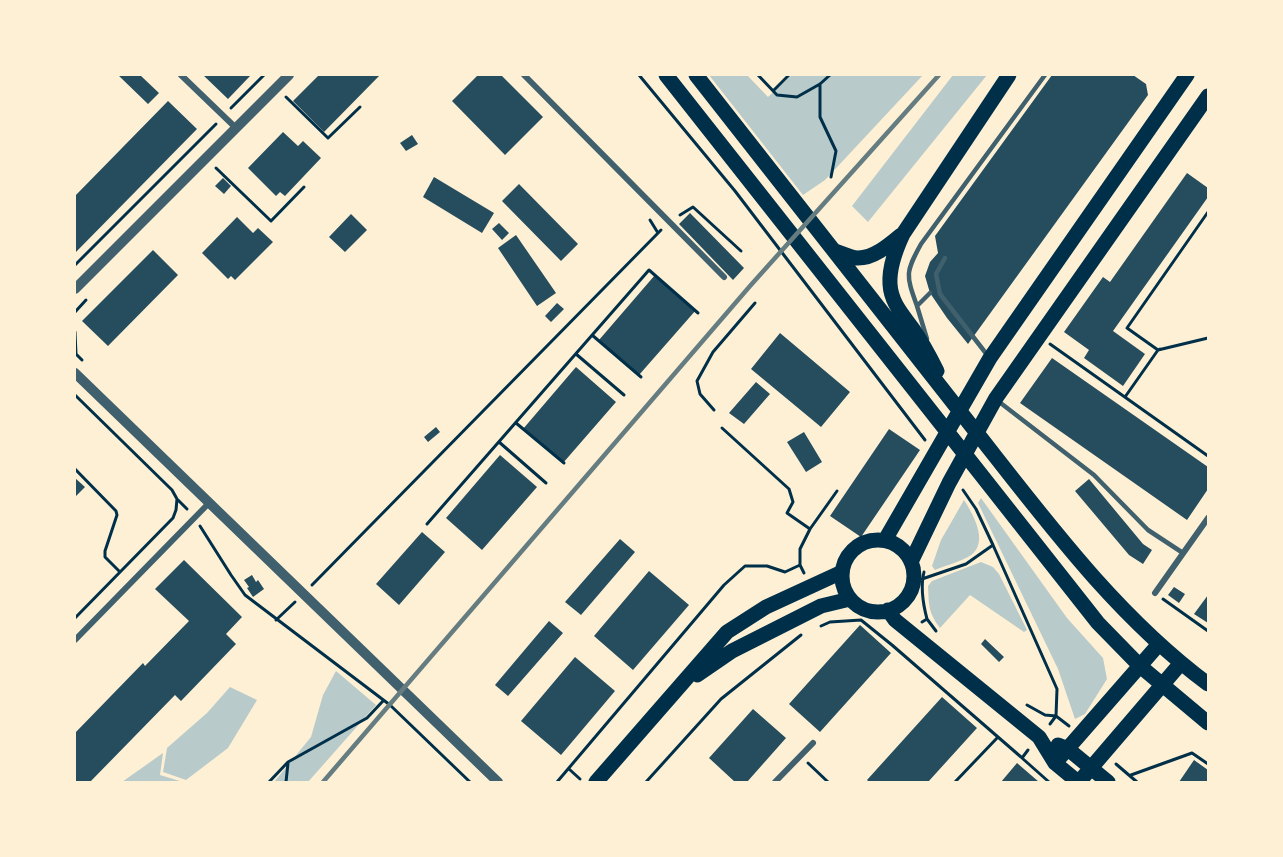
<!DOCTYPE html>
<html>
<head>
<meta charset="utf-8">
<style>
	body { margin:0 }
	#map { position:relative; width:1283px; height:857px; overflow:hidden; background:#fdf0d5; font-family:Inter,sans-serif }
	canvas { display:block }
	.frame { position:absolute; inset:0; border:76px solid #fdf0d5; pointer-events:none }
</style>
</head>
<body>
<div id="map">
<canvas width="1283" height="857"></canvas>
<div class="frame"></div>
</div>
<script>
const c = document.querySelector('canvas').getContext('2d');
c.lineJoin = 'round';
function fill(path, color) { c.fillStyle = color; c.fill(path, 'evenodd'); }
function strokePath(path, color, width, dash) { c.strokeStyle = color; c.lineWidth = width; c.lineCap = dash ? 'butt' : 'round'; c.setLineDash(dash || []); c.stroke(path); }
fill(new Path2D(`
	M709 75H747L768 97 792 75H923L825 180 803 195Z
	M953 75H987L868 222 852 206Z
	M981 498 1067 618 1103 658 1107 679 1085 714 1075 719 1058 669 978 503Z
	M964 500C973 514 989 542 971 555 961 562 946 565 935 570L932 566 941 540Z
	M981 562 993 567 999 574 1027 630 1024 632 970 595 940 628C928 612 929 605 928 586L932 581Z
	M336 671 376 705 308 782H274L311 737 323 695Z
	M230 687 257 700 228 748 186 780 163 772 167 748 207 713Z
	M163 753 160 775 183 782H122Z`), '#b9caca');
fill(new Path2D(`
	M118 75H140L159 93 148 104Z
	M203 75H251L228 99Z
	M319 75H380L324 132 293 101Z
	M478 75H501L543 117 505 155 452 101Z
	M1052 75H1133L1146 84 1148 95 968 344 947 318 930 293 925 276 930 262 938 253 935 236Z
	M168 101 197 129 75 253V196Z
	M283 132 298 146 303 141 321 158 285 196 280 192 276 196 248 168Z
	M412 135 418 144 406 151 400 143Z
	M1187 173 1208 188V197L1113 331 1145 354 1123 386 1084 358 1089 350 1064 332 1103 277 1110 282Z
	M434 177 494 213 482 233 423 197Z
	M223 178 231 186 224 194 215 186Z
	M519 184 578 244 561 261 502 201Z
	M690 213 744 268 733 280 679 224Z
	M351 214 367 230 345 252 329 237Z
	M237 217 253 233 258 228 273 242 235 280 231 276 228 279 202 253Z
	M499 223 509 233 502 240 492 229Z
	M516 235 556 293 537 306 498 248Z
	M153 250 178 275 108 346 82 321Z
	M655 275 696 310 639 375 599 340Z
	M557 303 564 309 551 322 545 316Z
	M780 333 850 392 821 427 751 369Z
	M1052 358 1208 467V489L1187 520 1020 403Z
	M576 367 616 402 563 463 523 429Z
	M756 382 770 394 744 424 729 413Z
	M436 427 440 432 428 442 424 437Z
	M889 429 920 450 861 537 830 516Z
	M804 432 822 462 806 472 787 442Z
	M500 455 537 487 482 550 446 518Z
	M75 478 85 487 75 497Z
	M1089 479 1143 544 1152 550 1143 564 1129 555 1075 491Z
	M422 532 445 552 399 605 376 584Z
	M620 539 635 552 581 615 565 602Z
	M184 560 242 617 226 634 236 644 181 701 175 695 90 782H75V733L143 663 145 666 189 621 155 589Z
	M649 571 689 605 633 670 594 636Z
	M252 575 256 582 258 580 264 589 253 597 247 588 249 587 244 580Z
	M1174 587 1185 594 1179 603 1168 595Z
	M1208 595V623L1194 614Z
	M549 621 563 633 508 696 495 685Z
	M860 625 891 653 820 732 789 704Z
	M985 639 1004 657 999 662 981 644Z
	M575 657 615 691 561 755 521 721Z
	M942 697 977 728 928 782H869L867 780Z
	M753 709 786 738 747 782H735L709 758Z
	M1194 760 1208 770V782H1179Z
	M1017 763 1039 782H1001Z`), '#264d5e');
strokePath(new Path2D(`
	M639 75 735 191 925 440
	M758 75 777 95 797 97 820 84 830 75
	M820 84V117L836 151 831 177
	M773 91 789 75
	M286 97 328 138 360 107
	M231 108 264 75
	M216 168 271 221 304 187
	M1208 212 1127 328 1158 350 1208 338
	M680 215 693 207 741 251
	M650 220 658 233
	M75 265 216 124
	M75 312 86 300
	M75 332 76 354
	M592 335 641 377
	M1050 344 1208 456
	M75 353 82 360
	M576 354 624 395
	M75 395 172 490 177 499 187 509
	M1125 397 1158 350 1160 349
	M714 410 700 394 697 381 713 352 755 303
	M516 423 564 463
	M722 428 789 489 793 502 787 513 810 529
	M499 442 546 483
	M75 469 116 511 117 515 105 551V557L120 572
	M963 490 976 509 993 545 1057 689 1056 716 1050 724
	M427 524 649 270 698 313
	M200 526 231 575 245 595 390 705 470 782
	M800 565V549L810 529 837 491
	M922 579 966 564 993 545
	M312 585 661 230
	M1163 599 1208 631
	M75 618 173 518 176 510 177 499
	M927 619 936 631
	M276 620 295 602
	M922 622 927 619C923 604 920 588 924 572
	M821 626 830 622 861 620 892 645 1021 757
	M1027 705 1045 715 1056 716 1069 726
	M1028 750 1022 758 1049 782
	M808 763 828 782
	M1116 764 1137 782
	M569 769 580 779
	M1131 775 1192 753 1208 764
	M269 782 288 762 367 718 383 701
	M286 782 288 763
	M557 782 724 585 745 566H767L785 572 800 565 804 573
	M646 782 721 699 801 635
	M955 782 998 737`), '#003049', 3);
strokePath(new Path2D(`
	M945 258 936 274 940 294 988 356
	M917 306C906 275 905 273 921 244L1045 75
	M927 339 917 306 930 293
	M998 401 1094 475 1148 530 1183 553`), '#3f606c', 4.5);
strokePath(new Path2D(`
	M181 75 236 128
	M524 75 724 277
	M1155 593 1208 518
	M75 640 209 503
	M775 782 813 743`), '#3f606c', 6);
strokePath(new Path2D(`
	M75 289 289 75
	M75 373 498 782`), '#3f606c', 10);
strokePath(new Path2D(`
	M666 75 1098 623 1140 666 1208 723
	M696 75C789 192 880 311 973 428 1044 518 1115 615 1208 684
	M835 251C842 253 850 258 858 258 874 258 889 245 901 235
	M937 371C930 357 922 342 913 329 903 315 891 303 890 284 889 266 896 249 903 234L1009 75
	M885 540 990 358 1187 75
	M842 576a36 36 0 1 1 72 0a36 36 0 1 1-72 0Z
	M911 562 949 483 996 398 1208 96
	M888 610 895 620 1039 737 1055 763 1078 782
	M697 675 732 651 821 606 850 599
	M1058 745 1068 749 1108 782
	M1055 763 1159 644
	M596 782 727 632 766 607 842 572
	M1079 782 1181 663`), '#003049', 15);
strokePath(new Path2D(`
	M323 782 750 286 939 75`), '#657d81', 4.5);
</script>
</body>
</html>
